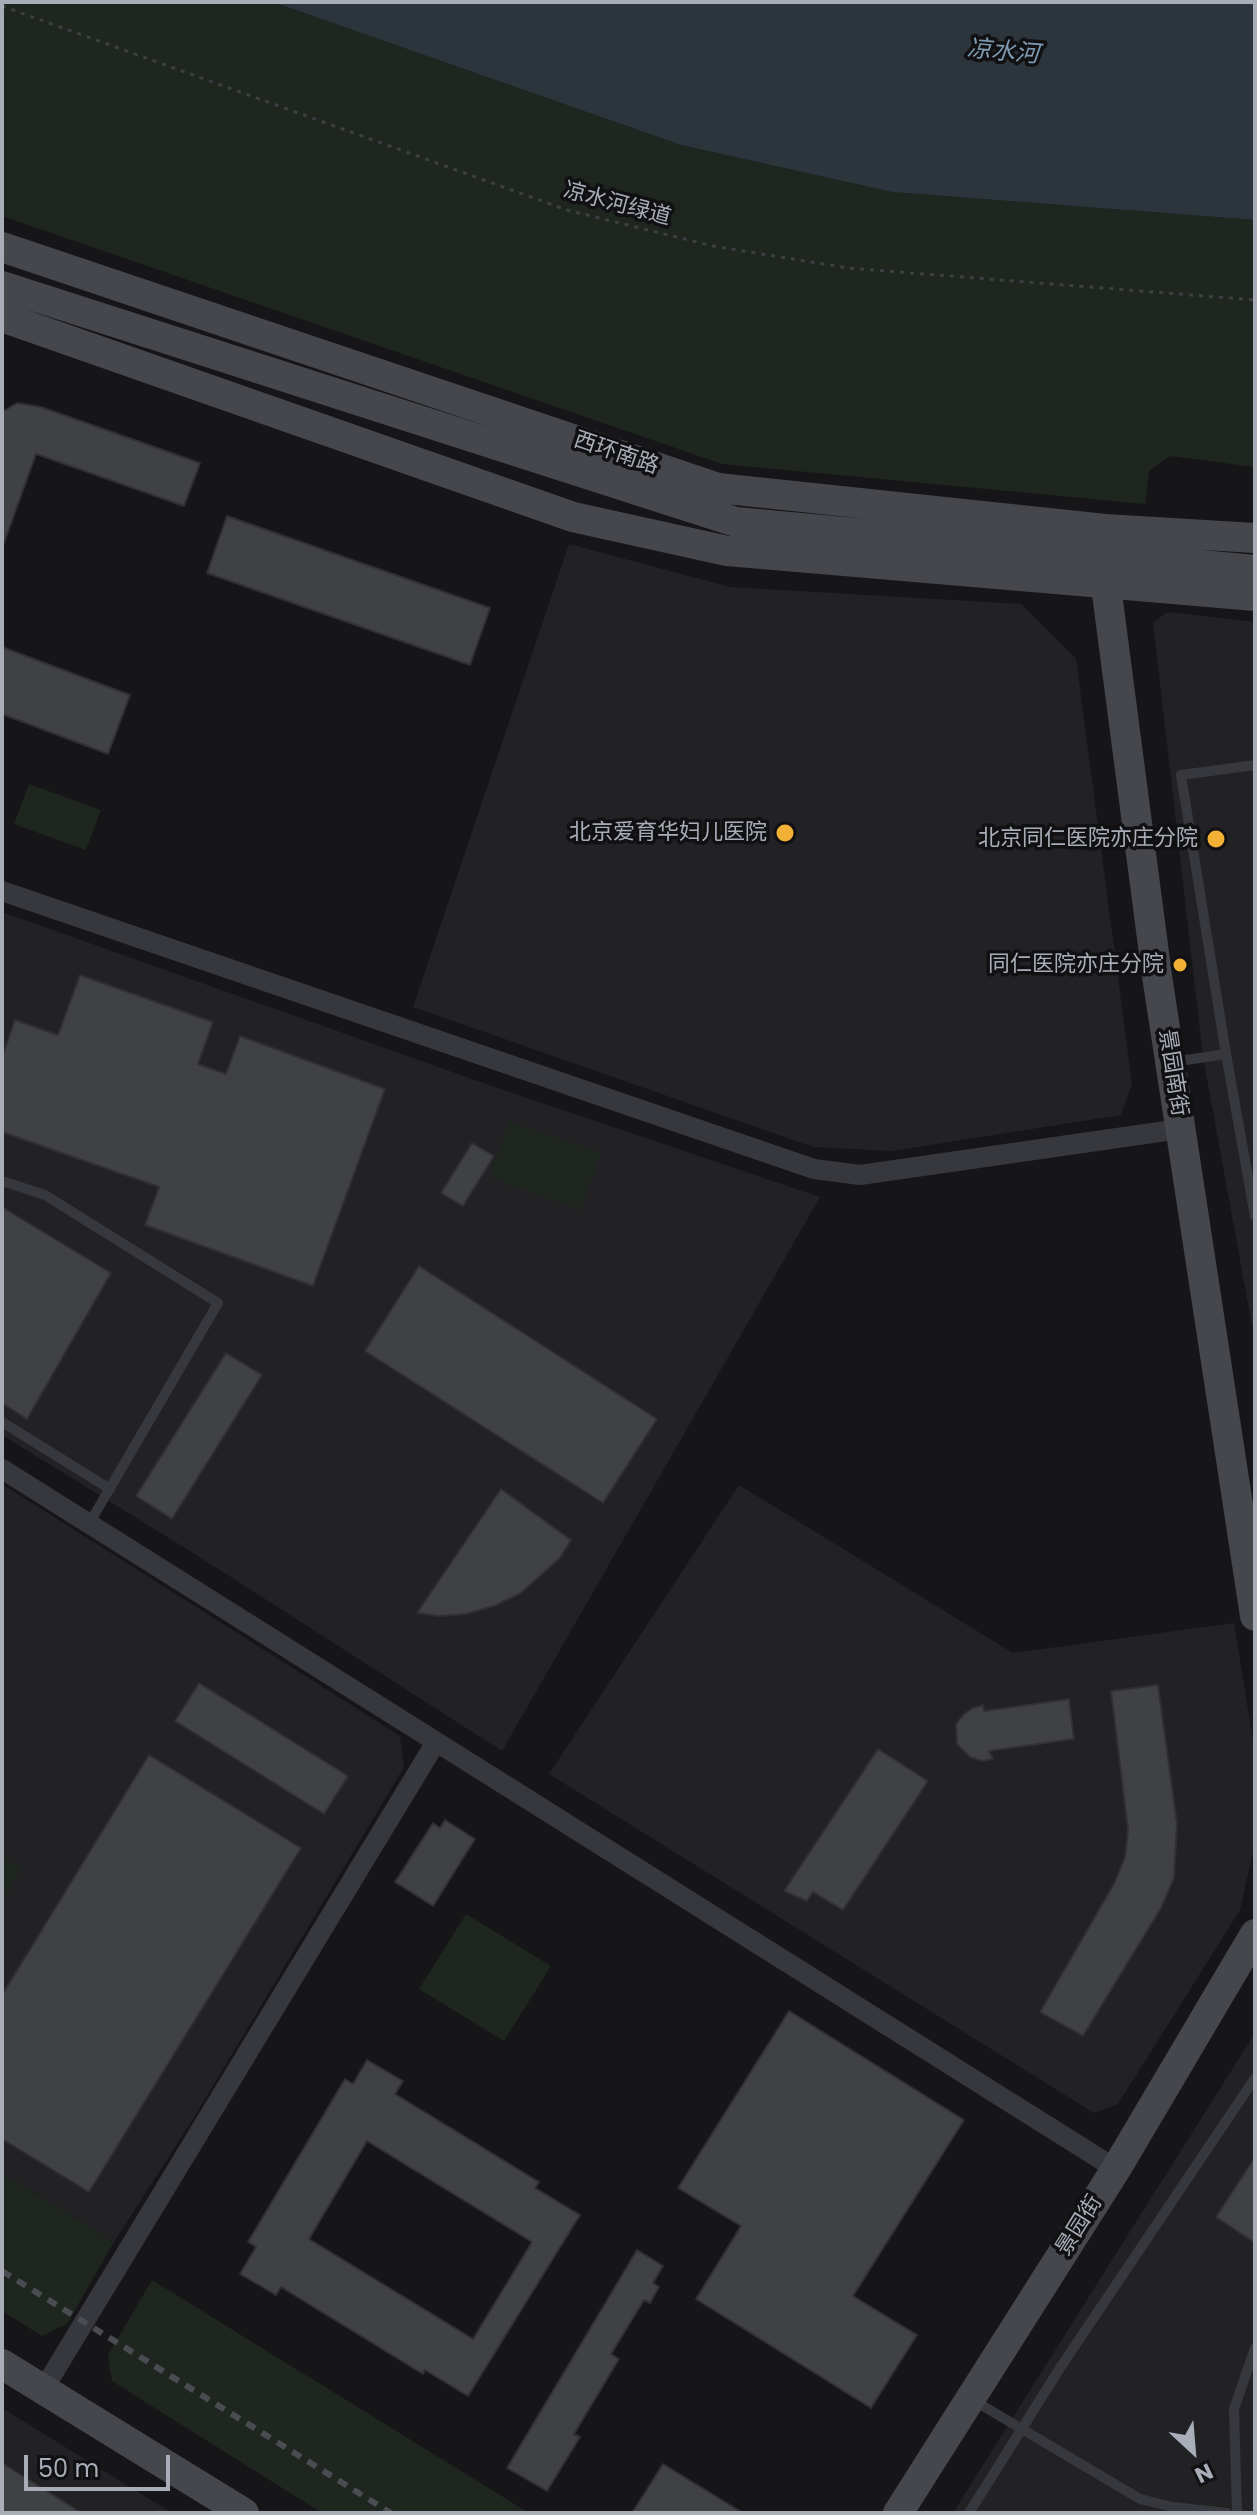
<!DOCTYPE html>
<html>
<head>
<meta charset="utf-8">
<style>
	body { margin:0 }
	#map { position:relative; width:1257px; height:2515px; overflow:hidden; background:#161618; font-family:Poppins,sans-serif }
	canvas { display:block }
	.frame { position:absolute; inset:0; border:4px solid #a8adb8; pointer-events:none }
	.north { position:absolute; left:1153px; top:2411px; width:80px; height:80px; -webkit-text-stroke:6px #111113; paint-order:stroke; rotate:154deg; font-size:22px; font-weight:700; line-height:32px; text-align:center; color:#a8adb8 }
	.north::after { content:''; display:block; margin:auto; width:28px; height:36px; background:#a8adb8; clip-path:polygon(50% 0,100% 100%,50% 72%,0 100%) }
	.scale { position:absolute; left:24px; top:2455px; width:146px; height:36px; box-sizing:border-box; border:4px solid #a8adb8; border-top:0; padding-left:10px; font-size:24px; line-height:28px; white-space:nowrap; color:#a8adb8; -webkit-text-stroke:6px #111113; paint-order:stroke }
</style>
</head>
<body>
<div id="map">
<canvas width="1257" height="2515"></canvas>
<div class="frame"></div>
<div class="north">N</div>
<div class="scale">50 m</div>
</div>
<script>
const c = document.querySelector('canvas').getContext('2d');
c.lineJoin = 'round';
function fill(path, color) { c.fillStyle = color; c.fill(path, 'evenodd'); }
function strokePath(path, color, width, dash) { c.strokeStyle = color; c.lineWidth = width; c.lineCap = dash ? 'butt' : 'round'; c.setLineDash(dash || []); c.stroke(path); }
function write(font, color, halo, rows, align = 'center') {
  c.font = font + ' Poppins,"Noto Sans SC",sans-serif'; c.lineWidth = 7; c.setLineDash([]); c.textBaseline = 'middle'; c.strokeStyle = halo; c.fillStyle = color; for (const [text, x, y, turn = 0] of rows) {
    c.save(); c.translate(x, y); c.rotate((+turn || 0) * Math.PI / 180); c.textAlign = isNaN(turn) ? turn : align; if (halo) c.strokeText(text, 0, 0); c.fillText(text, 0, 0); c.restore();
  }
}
fill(new Path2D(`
	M569 544 730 587 1021 604 1076 659 1132 1084 1121 1115 892 1151 813 1147 413 1007Z
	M1168 612 1255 622V1342L1203 1057 1153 622Z
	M2 912 492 1086 820 1197 502 1751 198 1556 2 1435Z
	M2 1484 400 1736 404 1767 193 2119 114 2242 2 2173Z
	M739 1485 1013 1653 1234 1623 1255 1753V1843L1240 1910 1118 2104 1094 2113 549 1774Z
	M1255 2033V2513H953L1010 2422Z
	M2 2408 172 2513H2Z`), '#222225');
fill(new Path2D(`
	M2 2H273L681 145 892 192 1255 220V467L1170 456 1149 471 1145 504 722 464 2 216Z
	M29 784 101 810 86 850 14 824Z
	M509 1121 601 1153 581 1210 489 1177Z
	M2 1856 22 1869 2 1901Z
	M466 1914 551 1966 504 2041 419 1989Z
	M2 2173 114 2242 67 2324 42 2336 2 2311Z
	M152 2280 529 2513H322L112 2381 108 2355Z`), '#1e261f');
fill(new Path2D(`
	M273 2H1255V220L892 192 681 145Z`), '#2c353c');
const building = new Path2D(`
	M17 403 41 407 200 463 184 506 36 454 4 543 2 542V412Z
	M227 516 490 608 470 665 207 573Z
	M2 647 130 695 108 754 2 714Z
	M80 975 213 1022 198 1064 226 1074 240 1036 385 1089 313 1286 145 1225 159 1187 2 1132V1057L15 1020 58 1035Z
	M472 1143 494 1156 463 1206 441 1193Z
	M2 1207 111 1273 27 1419 2 1403Z
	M419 1266 657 1419 603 1503 365 1351Z
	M226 1353 262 1375 172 1519 136 1496Z
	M501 1489 571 1540 560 1558 521 1593 494 1606 466 1614 439 1616 417 1613Z
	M199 1683 348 1776 324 1814 175 1721Z
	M1158 1685 1177 1824 1174 1878 1161 1908 1083 2036 1040 2012 1115 1882 1125 1857 1128 1830 1111 1691Z
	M1069 1699 1074 1739 989 1751 993 1759 982 1761 970 1757 957 1744 956 1724 964 1714 973 1708 983 1705 984 1711Z
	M878 1749 928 1781 843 1910 813 1892 807 1901 784 1891Z
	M149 1755 301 1848 89 2192 2 2139V1995Z
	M445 1820 475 1839 433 1906 395 1882 433 1823 440 1828Z
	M789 2011 964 2120 853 2296 917 2335 871 2408 696 2299 741 2226 678 2188Z
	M367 2060 403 2081 395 2094 539 2182 535 2188 580 2215 468 2396 425 2370 423 2374 281 2287 276 2295 240 2274 256 2247 248 2242 345 2079 353 2084ZM367 2141 532 2242 473 2339 309 2239Z
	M1255 2157V2243L1216 2217Z
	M637 2250 663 2266 653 2283 659 2287 650 2303 644 2300 611 2354 619 2359 574 2434 580 2437 547 2491 507 2468Z
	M2 2463 82 2513H2Z
	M663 2464 743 2513H632Z`);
fill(building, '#404145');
strokePath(building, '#303034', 2);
strokePath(new Path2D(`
	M2 6 567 210 713 246 848 268 1255 300`), '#3d3f44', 3, [4, 6]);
strokePath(new Path2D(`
	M1226 1054 1181 775 1255 765
	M1173 1062 1226 1054 1255 1216
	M2 1181 45 1195 218 1303 89 1524
	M2 1422 110 1489
	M973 2400 1140 2499 1173 2507 1227 2513
	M969 2513 1060 2368 1255 2078
	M1237 2513 1234 2409 1255 2348`), '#37383d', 10);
strokePath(new Path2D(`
	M2 891 814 1169 860 1175 1180 1129
	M2 1469 1116 2169
	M43 2390 436 1742`), '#37383d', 20);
strokePath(new Path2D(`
	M2 247 718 488 1105 529 1255 538
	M2 286 736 522 1255 570
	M2 317 573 517 727 551 1255 596
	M1103 563 1157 976 1255 1616
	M2 2364 244 2513
	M898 2513 1116 2169 1255 1934`), '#45474d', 30);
strokePath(new Path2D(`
	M2 2271 391 2513`), '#4a4c52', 6, [10, 8]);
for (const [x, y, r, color] of [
	[785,833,10,"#f2b134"],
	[1216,839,10,"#f2b134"],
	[1180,965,8,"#f2b134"]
]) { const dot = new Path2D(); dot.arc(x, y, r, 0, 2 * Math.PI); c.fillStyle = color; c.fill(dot); strokePath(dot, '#111113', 3); }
write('22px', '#a8adb8', '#111113', [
	["凉水河绿道",617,205,15],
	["西环南路",616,454,19],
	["景园南街",1172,1073,81],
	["景园街",1080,2226,-58]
]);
write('22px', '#a8adb8', '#111113', [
	["北京爱育华妇儿医院",767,833],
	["北京同仁医院亦庄分院",1198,839],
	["同仁医院亦庄分院",1164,965]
], 'right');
write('italic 24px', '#7f9bb3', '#111113', [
	["凉水河",1003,53,5]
]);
</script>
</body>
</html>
